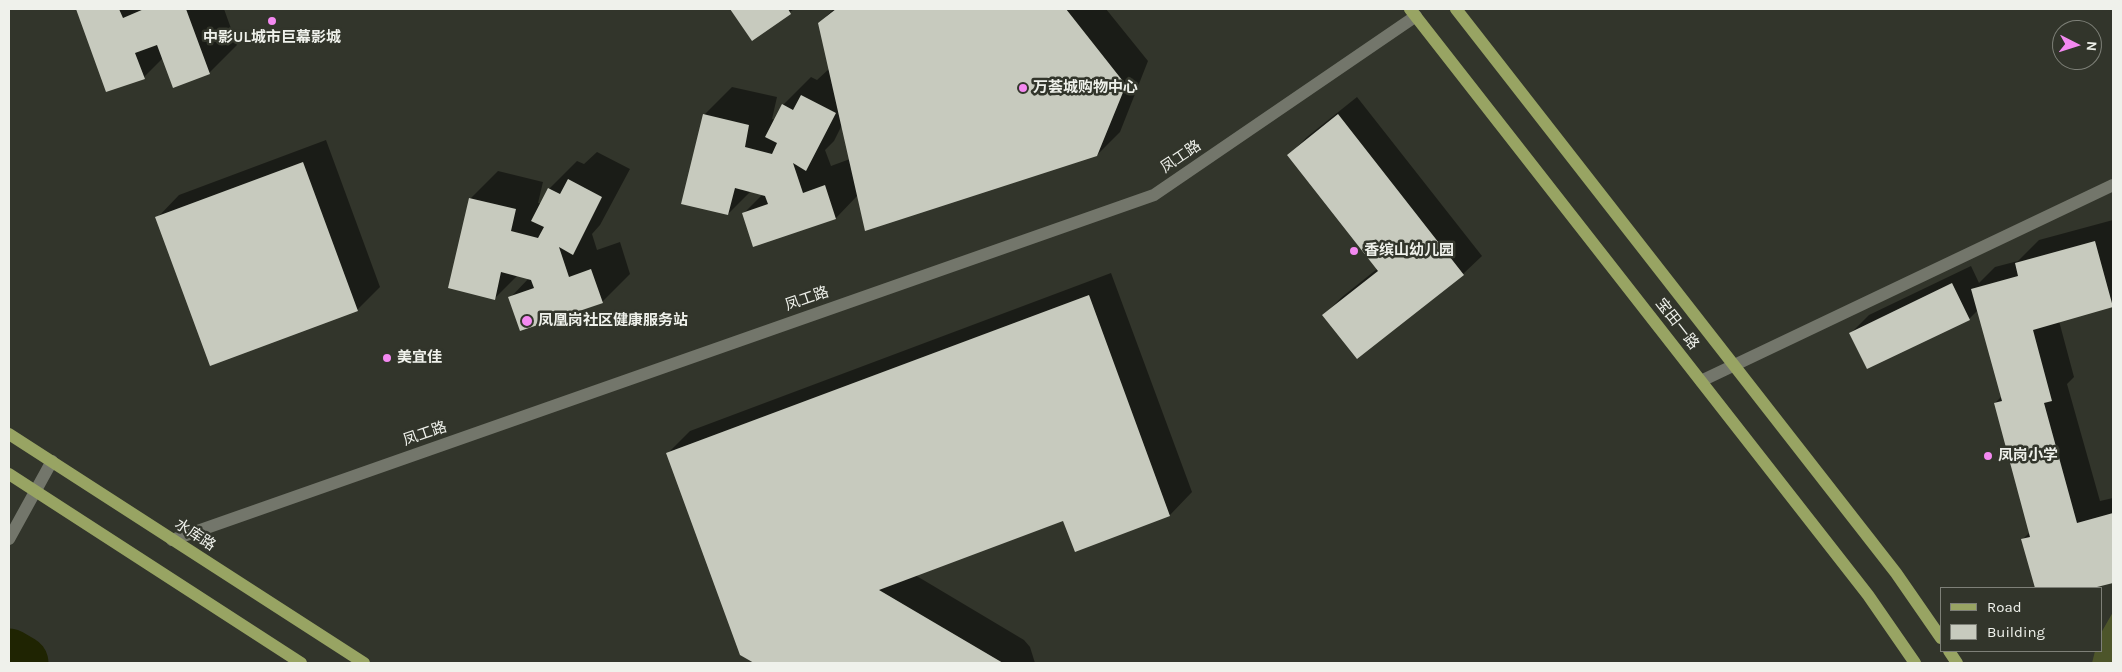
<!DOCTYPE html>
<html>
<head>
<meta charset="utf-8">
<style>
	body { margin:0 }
	#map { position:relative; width:2122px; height:672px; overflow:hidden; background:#32352b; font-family:Karla,sans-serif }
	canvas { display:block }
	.frame { position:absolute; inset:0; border:10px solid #eff1eb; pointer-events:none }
	.legend { position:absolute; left:1940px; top:587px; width:162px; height:65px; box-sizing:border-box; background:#32352b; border:1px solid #7e8078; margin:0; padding:6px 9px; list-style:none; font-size:15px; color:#eff1eb }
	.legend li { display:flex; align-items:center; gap:10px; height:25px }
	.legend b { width:25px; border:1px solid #7e8078 }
	.north { position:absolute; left:2052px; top:20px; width:50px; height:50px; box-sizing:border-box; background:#32352b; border:1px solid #7e8078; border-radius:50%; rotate:95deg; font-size:14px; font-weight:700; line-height:20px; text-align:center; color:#eff1eb }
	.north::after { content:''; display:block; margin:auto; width:18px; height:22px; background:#f489f1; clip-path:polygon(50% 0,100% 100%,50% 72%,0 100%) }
</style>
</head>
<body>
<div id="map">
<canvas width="2122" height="672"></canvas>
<div class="frame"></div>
<ul class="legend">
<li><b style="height:6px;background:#98a463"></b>Road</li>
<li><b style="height:14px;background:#c7cabe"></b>Building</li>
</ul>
<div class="north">N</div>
</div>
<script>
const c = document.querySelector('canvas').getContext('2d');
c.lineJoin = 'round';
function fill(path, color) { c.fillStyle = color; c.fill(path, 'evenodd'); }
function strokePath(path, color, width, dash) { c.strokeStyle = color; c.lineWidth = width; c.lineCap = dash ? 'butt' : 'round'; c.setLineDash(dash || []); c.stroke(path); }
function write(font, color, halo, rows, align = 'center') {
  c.font = font + ' Karla,"Noto Sans SC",sans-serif'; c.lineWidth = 5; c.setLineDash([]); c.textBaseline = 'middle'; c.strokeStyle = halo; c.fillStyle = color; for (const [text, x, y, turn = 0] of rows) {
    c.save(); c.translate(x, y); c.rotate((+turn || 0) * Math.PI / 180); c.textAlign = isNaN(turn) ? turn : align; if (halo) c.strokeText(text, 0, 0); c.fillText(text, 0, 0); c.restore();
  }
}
fill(new Path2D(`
	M2113 612V663H2092L2095 651H2101V633Z`), '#4d552a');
fill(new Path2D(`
	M77 9H224L237 45 209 73 163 58 144 77 107 91Z
	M731 9H794L753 39Z
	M834 9H1106L1148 61 1120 132 1097 155 858 195 836 218 743 214 763 194 751 191 728 214 704 115 732 87 777 97 772 119 775 120 783 105 811 77 817 80 830 68 819 23ZM842 125 850 159 831 166 825 150 834 141Z
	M1357 97 1482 256 1463 274 1324 315 1342 297 1377 269 1289 155 1307 137Z
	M326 140 380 287 357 310 157 218 179 195Z
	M597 152 630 169 600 225 592 234 597 250 620 242 630 274 602 302 510 298 529 278 518 275 495 298 470 199 498 171 543 182 538 203 541 204 549 189 577 161 584 164Z
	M2113 220V306L2059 321 2074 377 2067 384 2100 501 2113 498V581L2089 588H2036L2023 539 2030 532 1995 403 2002 396 1978 310 1969 319 1851 333 1869 315 1971 266 1979 283 1995 267 2018 261 2039 240Z
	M1111 273 1192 492 1170 515 1064 519 915 575 1024 640 1030 647 1035 663H756L742 654 667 454 690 431Z`), '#0007');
strokePath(new Path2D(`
	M9 656 21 663`), '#1f2402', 55);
fill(new Path2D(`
	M76 9H119L123 18 144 9H186L210 74 173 88 157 45 135 53 145 79 106 92Z
	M730 9H788L791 14 752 41Z
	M836 9H1066L1126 85 1097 156 865 231 818 23Z
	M801 95 836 113 806 171 793 163 803 193 825 185 836 219 753 247 742 213 768 204 765 196 735 188 728 215 681 204 703 114 749 125 745 147 772 154 777 143 765 137 782 104 793 110Z
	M1338 114 1464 275 1357 359 1322 315 1378 271 1287 155Z
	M303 162 358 311 210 366 155 217Z
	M568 179 602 197 573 255 559 247 569 277 591 269 603 303 520 331 508 297 534 288 531 280 501 272 495 300 448 288 469 198 516 209 511 231 538 238 544 227 531 221 548 188 560 194Z
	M2095 241 2113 307 2033 330 2052 401 2044 403 2077 523 2113 513V583L2093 588H2035L2021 539 2030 537 1994 403 2002 401 1971 289 2018 276 2015 263Z
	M1952 283 1970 320 1867 369 1849 333Z
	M1089 295 1170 516 1075 552 1063 521 879 590 1003 663H754L740 655 666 453Z`), '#c7cabe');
strokePath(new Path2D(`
	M1701 381 2113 185
	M9 539 52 461
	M172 540 1154 195 1416 16`), '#73766b', 12);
strokePath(new Path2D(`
	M1410 9 1868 595 1915 663
	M1456 9 1896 573 1941 638
	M9 434 364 663
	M9 474 301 663
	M1949 651 1957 663`), '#98a463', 12);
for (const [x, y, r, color] of [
	[272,21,5,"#f489f1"],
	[1023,88,5,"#f489f1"],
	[1354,251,5,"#f489f1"],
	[527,321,6,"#f489f1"],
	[387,358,5,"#f489f1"],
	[1988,456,5,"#f489f1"]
]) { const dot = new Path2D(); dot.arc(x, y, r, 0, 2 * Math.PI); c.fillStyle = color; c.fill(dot); strokePath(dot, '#32352b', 2); }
write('bold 15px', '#eff1eb', '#32352b', [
	["中影UL城市巨幕影城",272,38,"center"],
	["万荟城购物中心",1033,88],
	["香缤山幼儿园",1364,251],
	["凤凰岗社区健康服务站",538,321],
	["美宜佳",397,358],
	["凤岗小学",1998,456]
], 'left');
write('15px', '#eff1eb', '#32352b', [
	["凤工路",1181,157,-34],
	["凤工路",807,299,-19],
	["宝田一路",1677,324,52],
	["凤工路",425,434,-19],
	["水库路",195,535,33]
]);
</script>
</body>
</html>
